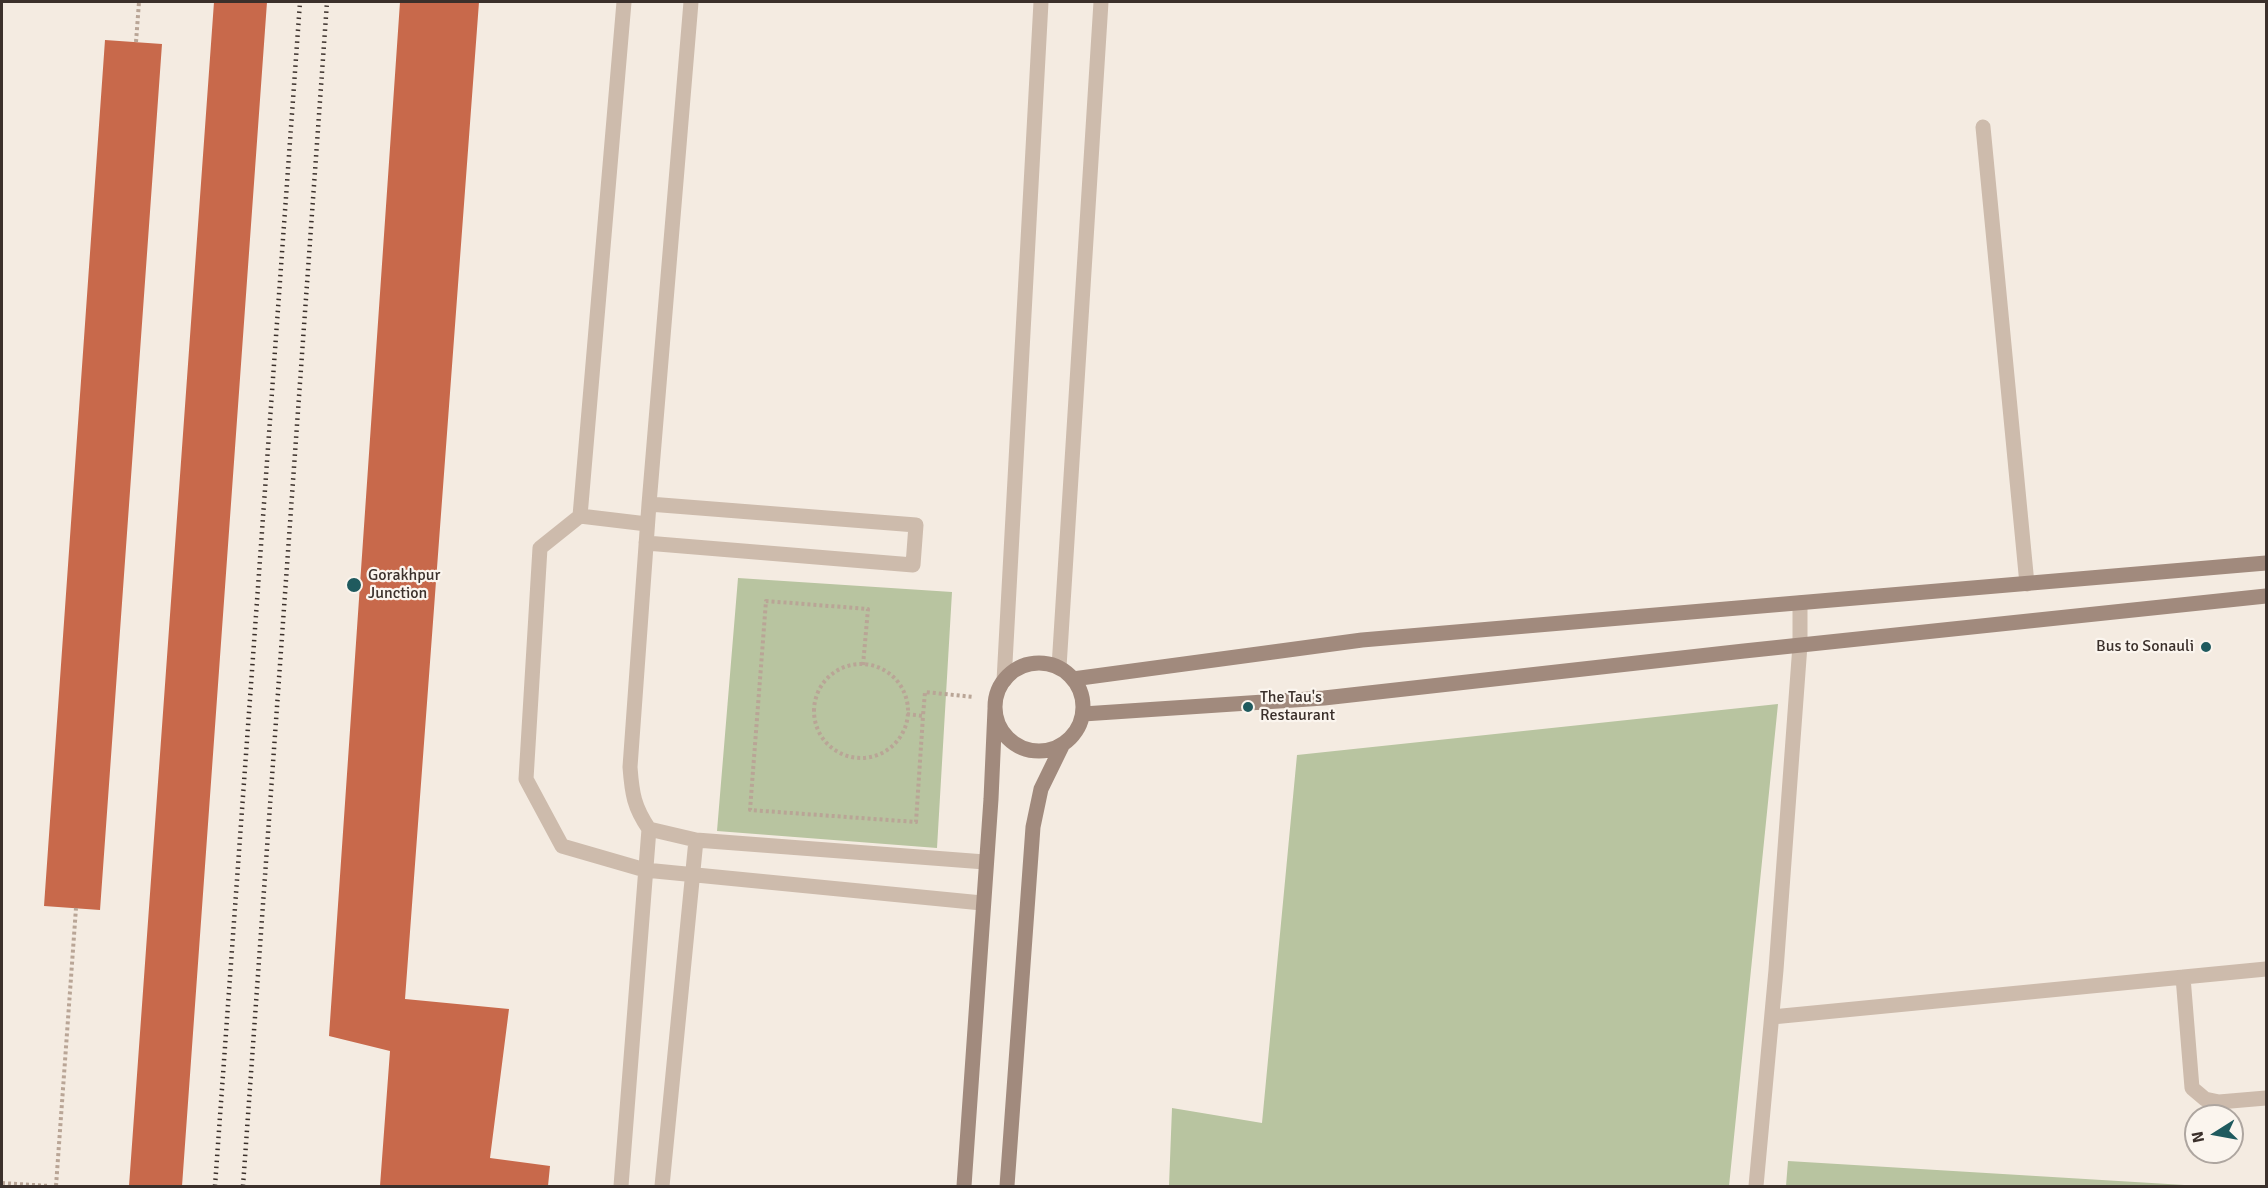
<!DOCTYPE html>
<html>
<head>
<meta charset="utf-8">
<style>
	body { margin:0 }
	#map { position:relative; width:2268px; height:1188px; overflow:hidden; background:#f4ebe1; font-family:Signika,sans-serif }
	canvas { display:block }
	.frame { position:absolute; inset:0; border:3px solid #3b302b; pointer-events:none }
	.north { position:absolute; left:2184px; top:1104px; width:60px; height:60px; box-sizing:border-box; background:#fbf5ee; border:2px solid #aea6a0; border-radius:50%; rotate:259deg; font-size:16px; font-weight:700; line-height:24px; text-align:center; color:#3b302b }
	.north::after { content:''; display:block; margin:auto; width:21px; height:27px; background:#1f5a5e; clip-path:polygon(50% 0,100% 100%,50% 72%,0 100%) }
</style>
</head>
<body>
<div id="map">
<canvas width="2268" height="1188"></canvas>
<div class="frame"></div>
<div class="north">N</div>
</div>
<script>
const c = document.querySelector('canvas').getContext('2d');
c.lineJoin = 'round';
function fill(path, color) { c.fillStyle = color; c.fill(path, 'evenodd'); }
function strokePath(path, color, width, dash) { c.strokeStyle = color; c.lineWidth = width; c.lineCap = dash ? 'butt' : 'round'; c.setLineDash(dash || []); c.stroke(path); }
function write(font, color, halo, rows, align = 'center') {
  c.font = font + ' Signika,sans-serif'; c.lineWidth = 4.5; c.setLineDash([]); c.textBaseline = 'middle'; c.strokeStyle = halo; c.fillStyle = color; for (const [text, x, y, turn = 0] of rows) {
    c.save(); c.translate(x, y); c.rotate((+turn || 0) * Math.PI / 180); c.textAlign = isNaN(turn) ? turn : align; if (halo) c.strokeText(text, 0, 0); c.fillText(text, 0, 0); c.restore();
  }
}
fill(new Path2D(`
	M738 578 952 592 937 848 717 831Z
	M1778 704 1729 1186H1169L1172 1108 1262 1123 1297 755Z
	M1788 1161 2201 1186H1786Z`), '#b8c4a0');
fill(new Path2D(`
	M214 2H267L182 1186H129Z
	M400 2H479L405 999 509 1009 490 1158 550 1166 548 1186H380L390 1051 329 1036Z
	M105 40 162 44 100 910 44 906Z`), '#c8694b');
strokePath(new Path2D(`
	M136 42 139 2
	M814 711a47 47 0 1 1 94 0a47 47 0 1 1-94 0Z
	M863 665 868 609 766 601 750 810 916 822 923 716
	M907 714 923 716 925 692 974 697
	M2 1183 49 1186
	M56 1186 76 908`), '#b9a596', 4, [3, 3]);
strokePath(new Path2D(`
	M624 2 580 516 540 548 526 779 562 846 645 870 982 903
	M1983 127 2027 584
	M580 516 647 524
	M646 543 913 565 916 525 649 504
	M696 840 985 862
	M2183 977 2192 1088 2205 1099 2219 1102 2266 1098
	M1772 1017 2266 969
	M621 1186 649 829
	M662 1186 696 840 649 829C634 807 632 794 630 767L649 504 691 2
	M1756 1186 1776 970 1800 645V603`), '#cdbbac', 15);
strokePath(new Path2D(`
	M1059 667 1101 2
	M1004 681 1041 2`), '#cdbbac', 15);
strokePath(new Path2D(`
	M995 707a44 44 0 1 1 88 0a44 44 0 1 1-88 0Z
	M1073 679 1362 640 2266 563
	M1083 714 1324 698 1744 651 2266 596
	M964 1186 991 799 995 709
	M1007 1186 1033 827 1041 789 1063 744`), '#a18a7d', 15);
strokePath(new Path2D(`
	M215 1186 300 2
	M243 1186 327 2`), '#3b302b', 4.5, [1.5, 4.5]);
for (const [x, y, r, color] of [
	[354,585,8,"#1f5a5e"],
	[2206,647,6,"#1f5a5e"],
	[1248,707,6,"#1f5a5e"]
]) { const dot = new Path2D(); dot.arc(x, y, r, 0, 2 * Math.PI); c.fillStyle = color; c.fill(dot); strokePath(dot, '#fbf5ee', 2); }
write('16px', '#3b302b', '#fbf5ee', [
	["Gorakhpur",368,576],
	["Junction",368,594],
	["Bus to Sonauli",2194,647,"right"],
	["The Tau's",1260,698],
	["Restaurant",1260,716]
], 'left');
</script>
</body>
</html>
